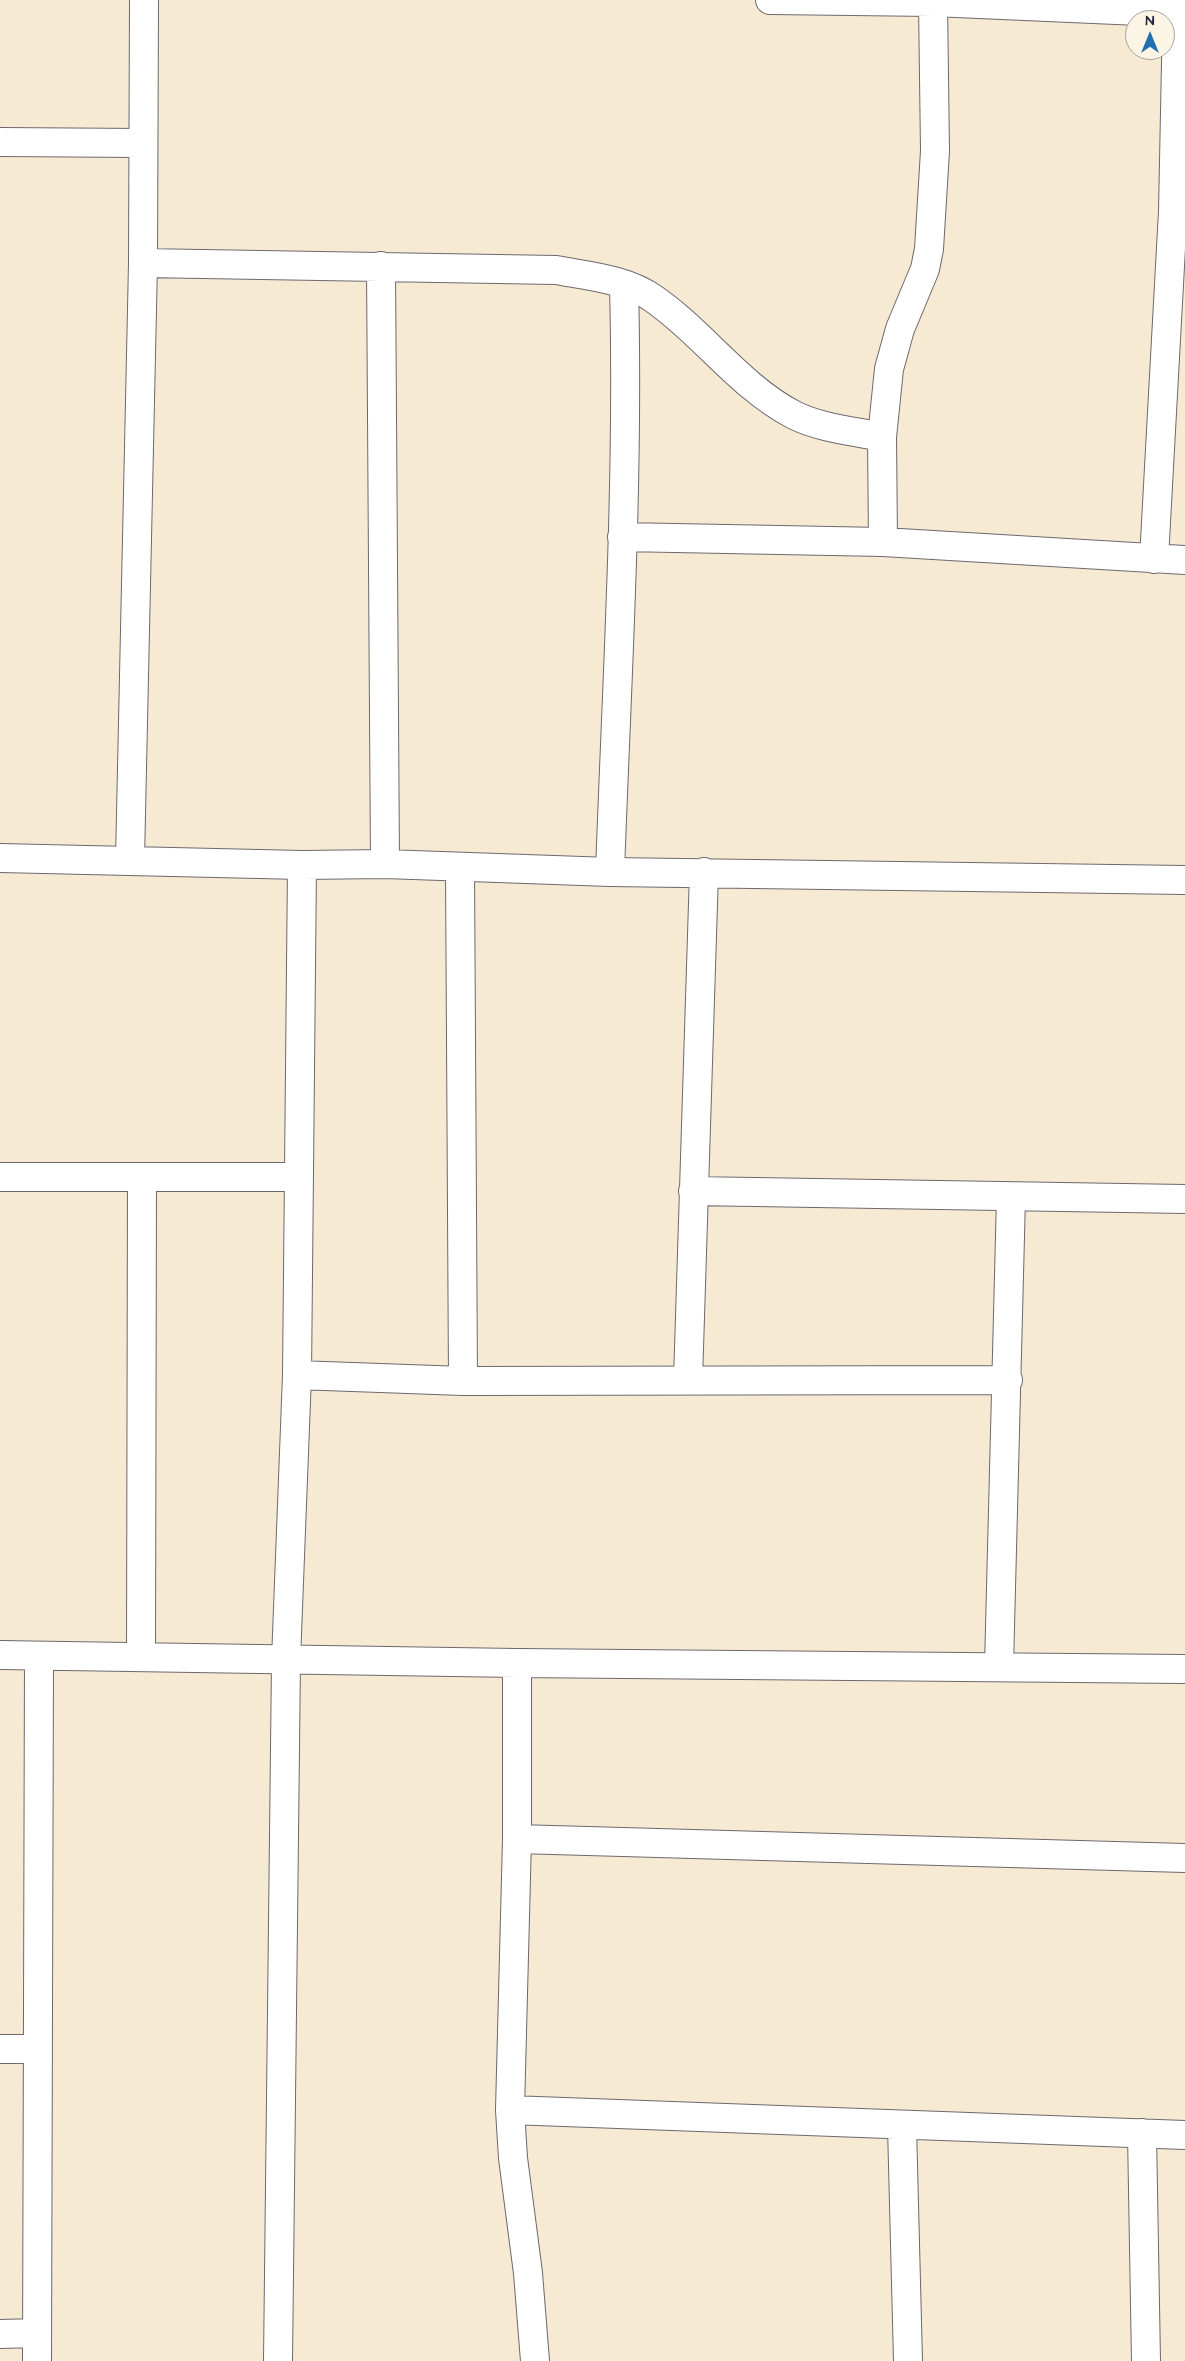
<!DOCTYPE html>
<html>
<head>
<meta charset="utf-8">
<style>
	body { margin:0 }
	#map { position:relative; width:1185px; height:2361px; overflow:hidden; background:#f7ead2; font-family:"Architects Daughter",sans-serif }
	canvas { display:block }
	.north { position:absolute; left:1125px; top:10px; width:50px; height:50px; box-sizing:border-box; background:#fcf5e5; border:1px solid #a5a1a1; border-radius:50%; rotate:0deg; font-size:14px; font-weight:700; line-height:20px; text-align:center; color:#22223b }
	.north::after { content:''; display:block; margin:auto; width:18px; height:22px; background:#1f6fb2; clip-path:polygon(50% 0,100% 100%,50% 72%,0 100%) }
</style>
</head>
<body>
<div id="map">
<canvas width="1185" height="2361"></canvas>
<div class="north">N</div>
</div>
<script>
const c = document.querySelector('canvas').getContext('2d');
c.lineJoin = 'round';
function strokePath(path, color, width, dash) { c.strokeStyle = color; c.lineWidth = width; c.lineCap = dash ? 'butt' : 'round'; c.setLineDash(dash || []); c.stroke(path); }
const minor = new Path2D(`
	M770 0 933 2 1185 13
	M0 142 143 143
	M143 263 556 270C588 276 626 279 654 299 703 333 740 387 794 415 820 428 853 431 882 437
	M381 266 385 864
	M622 537 883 542 1185 560
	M883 542 882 437 889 369 900 329 925 269 929 249 935 151 933 2
	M1154 559 1173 211 1177 13
	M0 858 302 865 385 864 610 872 1185 880
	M130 860 143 263 144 0
	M460 868 463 1381
	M610 872C617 676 629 480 624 285
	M0 1177H299
	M693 1191 1185 1199
	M297 1375 463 1381 1008 1380
	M688 1380 704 872
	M0 1655 517 1663 1185 1669
	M141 1657 142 1177
	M517 1663V1839L510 2110 513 2158 528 2273 535 2361
	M999 1666 1011 1197
	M517 1839 1185 1858
	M0 2049H36
	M510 2110 1185 2135
	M902 2126 908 2361
	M1142 2133 1146 2361
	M0 2334 37 2333
	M37 2361 39 1656
	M278 2361 286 1660 297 1375 302 865`);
strokePath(minor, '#6d6870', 30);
strokePath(minor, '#fff', 28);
</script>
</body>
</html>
